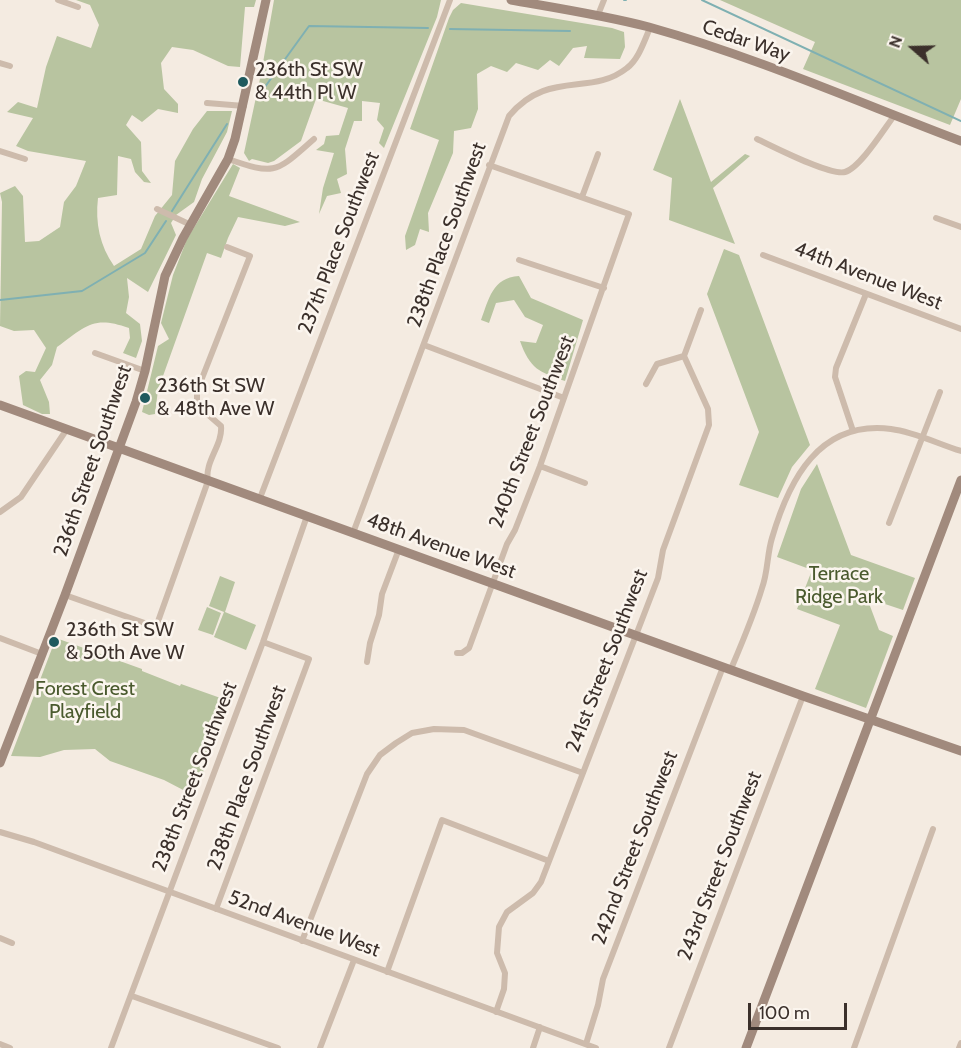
<!DOCTYPE html>
<html>
<head>
<meta charset="utf-8">
<style>
	body { margin:0 }
	#map { position:relative; width:961px; height:1048px; overflow:hidden; background:#f4ebe1; font-family:Cabin,sans-serif }
	canvas { display:block }
	.north { position:absolute; left:883px; top:18px; width:60px; height:60px; -webkit-text-stroke:4px #fbf5ee; paint-order:stroke; rotate:290deg; font-size:16px; font-weight:700; line-height:24px; text-align:center; color:#3b302b }
	.north::after { content:''; display:block; margin:auto; width:21px; height:27px; background:#3b302b; clip-path:polygon(50% 0,100% 100%,50% 72%,0 100%) }
	.scale { position:absolute; left:748px; top:1003px; width:99px; height:27px; box-sizing:border-box; border:3px solid #3b302b; border-top:0; padding-left:8px; font-size:18px; line-height:21px; white-space:nowrap; color:#3b302b; -webkit-text-stroke:4px #fbf5ee; paint-order:stroke }
</style>
</head>
<body>
<div id="map">
<canvas width="961" height="1048"></canvas>
<div class="north">N</div>
<div class="scale">100 m</div>
</div>
<script>
const c = document.querySelector('canvas').getContext('2d');
c.lineJoin = 'round';
function fill(path, color) { c.fillStyle = color; c.fill(path, 'evenodd'); }
function strokePath(path, color, width, dash) { c.strokeStyle = color; c.lineWidth = width; c.lineCap = dash ? 'butt' : 'round'; c.setLineDash(dash || []); c.stroke(path); }
function write(font, color, halo, rows, align = 'center') {
  c.font = font + ' Cabin,sans-serif'; c.lineWidth = 5; c.setLineDash([]); c.textBaseline = 'middle'; c.strokeStyle = halo; c.fillStyle = color; for (const [text, x, y, turn = 0] of rows) {
    c.save(); c.translate(x, y); c.rotate((+turn || 0) * Math.PI / 180); c.textAlign = isNaN(turn) ? turn : align; if (halo) c.strokeText(text, 0, 0); c.fillText(text, 0, 0); c.restore();
  }
}
fill(new Path2D(`
	M76 0H256L254 7H245L240 67 228 66 193 50 172 47 161 63 164 89 178 104V113L158 109 142 122 132 115 126 125 141 142 142 171 151 183 144 182 135 172 131 159 118 156 117 195 98 198C95 223 100 246 114 266L141 249 155 216 172 195 175 161 193 129 207 111H232L227 132 202 179 194 202 176 215 171 223 176 235 148 292 127 278 129 297 126 313 140 324 142 341 136 358 123 353 130 338 129 328C93 315 86 326 57 347L52 365 40 380 49 402 50 414H42L23 405 19 376 26 371 35 372 46 348 34 330 14 331 0 326 2 202 0 193 15 186 23 196 25 242 39 241 60 227 64 202 76 186 86 161 28 151 16 146 33 118 7 112 18 102 37 108 46 67 57 36 91 48 99 25 90 5Z
	M274 0H441L437 17 384 148 379 143 384 128 377 120 380 103 362 101V121H354L345 149 347 174 337 179 341 193 327 196 319 214 323 188 334 153 316 150 324 144 326 136 339 135 348 108 316 99 301 141 274 161 268 163 252 159 249 161 244 153 261 74Z
	M720 0H961V99L950 125 803 69 815 42Z
	M461 3 612 28 624 32 625 47 620 59 584 58 587 46 573 48 559 66 550 60 538 70 516 63 507 72 491 66 477 74 478 109 471 128 454 131 453 153 428 213 429 232 420 229 415 245 406 250 405 236 439 140 410 129 449 18 453 10Z
	M680 99 711 182 745 154 750 156 713 188 735 244 669 220 672 178 653 170Z
	M233 164 240 168 229 196 300 222 285 226 238 217 228 238 221 258 207 253 158 390 155 414 149 415 142 412 158 346 169 339 161 323 173 275 187 239Z
	M724 249 739 255 810 445 792 467 778 498 739 485 759 432 707 294Z
	M519 276 531 298 583 320 565 381C539 372 530 369 520 341L536 343 543 325 525 317 514 300 496 303 489 323 481 320C489 299 492 278 519 276Z
	M817 464 851 555 915 578 903 610 867 598 879 630 893 636 866 708 815 689 840 625 797 609 812 570 777 557 801 489Z
	M220 576 235 582 225 612 256 625 246 650 214 637 224 612 209 606Z
	M207 607 221 613 213 635 198 630Z
	M56 638 142 669V671L180 686 181 684 229 701 197 789 187 792 164 780 110 761 95 749 64 750 40 757 11 756Z`), '#b8c4a0');
strokePath(new Path2D(`
	M624 0H626
	M702 0 961 121
	M450 29 570 31
	M262 91 309 26 428 28
	M172 211 227 124
	M0 300 82 291 145 253 166 221`), '#7fb0b2', 2);
strokePath(new Path2D(`
	M58 0 78 7
	M598 15 604 0
	M0 63 10 66
	M207 103 244 106
	M757 139C774 147 830 176 845 172 860 168 884 129 894 116
	M0 151 25 159
	M228 159C277 176 276 172 314 139
	M582 197 598 154
	M157 209 191 225
	M936 218 961 227
	M763 255 961 329
	M519 260 604 288
	M424 345 564 398
	M95 353 145 371
	M646 384 657 364 684 356
	M853 431 835 377 836 368 866 294
	M540 466 585 483
	M260 498 450 0
	M0 512 21 497 67 429
	M889 523 940 392
	M353 533 509 116C548 69 591 97 627 68 639 59 644 41 650 28
	M65 595 156 627 208 481C204 462 223 445 221 426L197 405V391L250 256 227 247
	M0 638 42 654
	M457 653H462L469 648 507 544 515 530 540 466 629 214 489 165
	M367 662 370 643 379 615 382 594 399 549
	M731 669C742 643 754 615 762 588 768 572 767 554 772 538 789 480 819 420 891 429 915 432 938 444 961 451
	M0 832 34 842 596 1048
	M216 909 309 659 263 642
	M0 938 12 943
	M302 941 367 774 380 755 396 743 412 733 434 729 464 730 583 773
	M387 972 442 820 549 861
	M132 996 278 1048
	M496 1012 504 989 505 973 497 953 499 927 507 912 533 893 541 882 658 578 663 550 709 425 708 409 684 356 701 310
	M0 1044 10 1048
	M586 1044 598 1005 603 979 723 667
	M111 1048 263 642 307 516
	M320 1048 354 960
	M533 1048 540 1027
	M669 1048 803 696
	M854 1048 933 829
	M959 1048 961 1043`), '#cdbbac', 6);
strokePath(new Path2D(`
	M511 0C557 8 603 15 649 27 756 57 858 102 961 141
	M0 405 803 696 961 751
	M0 763 65 595 136 402 145 371 165 276 183 238 228 159 235 139 266 0
	M746 1048 961 480`), '#a18a7d', 9);
for (const [x, y, r, color] of [
	[243,82,6,"#1f5a5e"],
	[145,398,6,"#1f5a5e"],
	[54,642,6,"#1f5a5e"]
]) { const dot = new Path2D(); dot.arc(x, y, r, 0, 2 * Math.PI); c.fillStyle = color; c.fill(dot); strokePath(dot, '#fbf5ee', 2); }
write('20px', '#3b302b', '#fbf5ee', [
	["Cedar Way",746,41,19],
	["238th Place Southwest",447,235,-70],
	["237th Place Southwest",339,243,-69],
	["44th Avenue West",868,276,21],
	["240th Street Southwest",532,432,-69],
	["236th Street Southwest",93,461,-71],
	["48th Avenue West",441,546,20],
	["241st Street Southwest",607,661,-69],
	["238th Street Southwest",195,777,-69],
	["238th Place Southwest",247,778,-70],
	["242nd Street Southwest",635,848,-69],
	["243rd Street Southwest",720,866,-69],
	["52nd Avenue West",304,924,20]
]);
write('20px', '#3b302b', '#fbf5ee', [
	["236th St SW",255,70],
	["& 44th Pl W",255,93],
	["236th St SW",157,386],
	["& 48th Ave W",157,409],
	["236th St SW",66,630],
	["& 50th Ave W",66,653]
], 'left');
write('20px', '#4a5a2e', '#fbf5ee', [
	["Terrace",839,574],
	["Ridge Park",839,597],
	["Forest Crest",85,689],
	["Playfield",85,712]
]);
</script>
</body>
</html>
